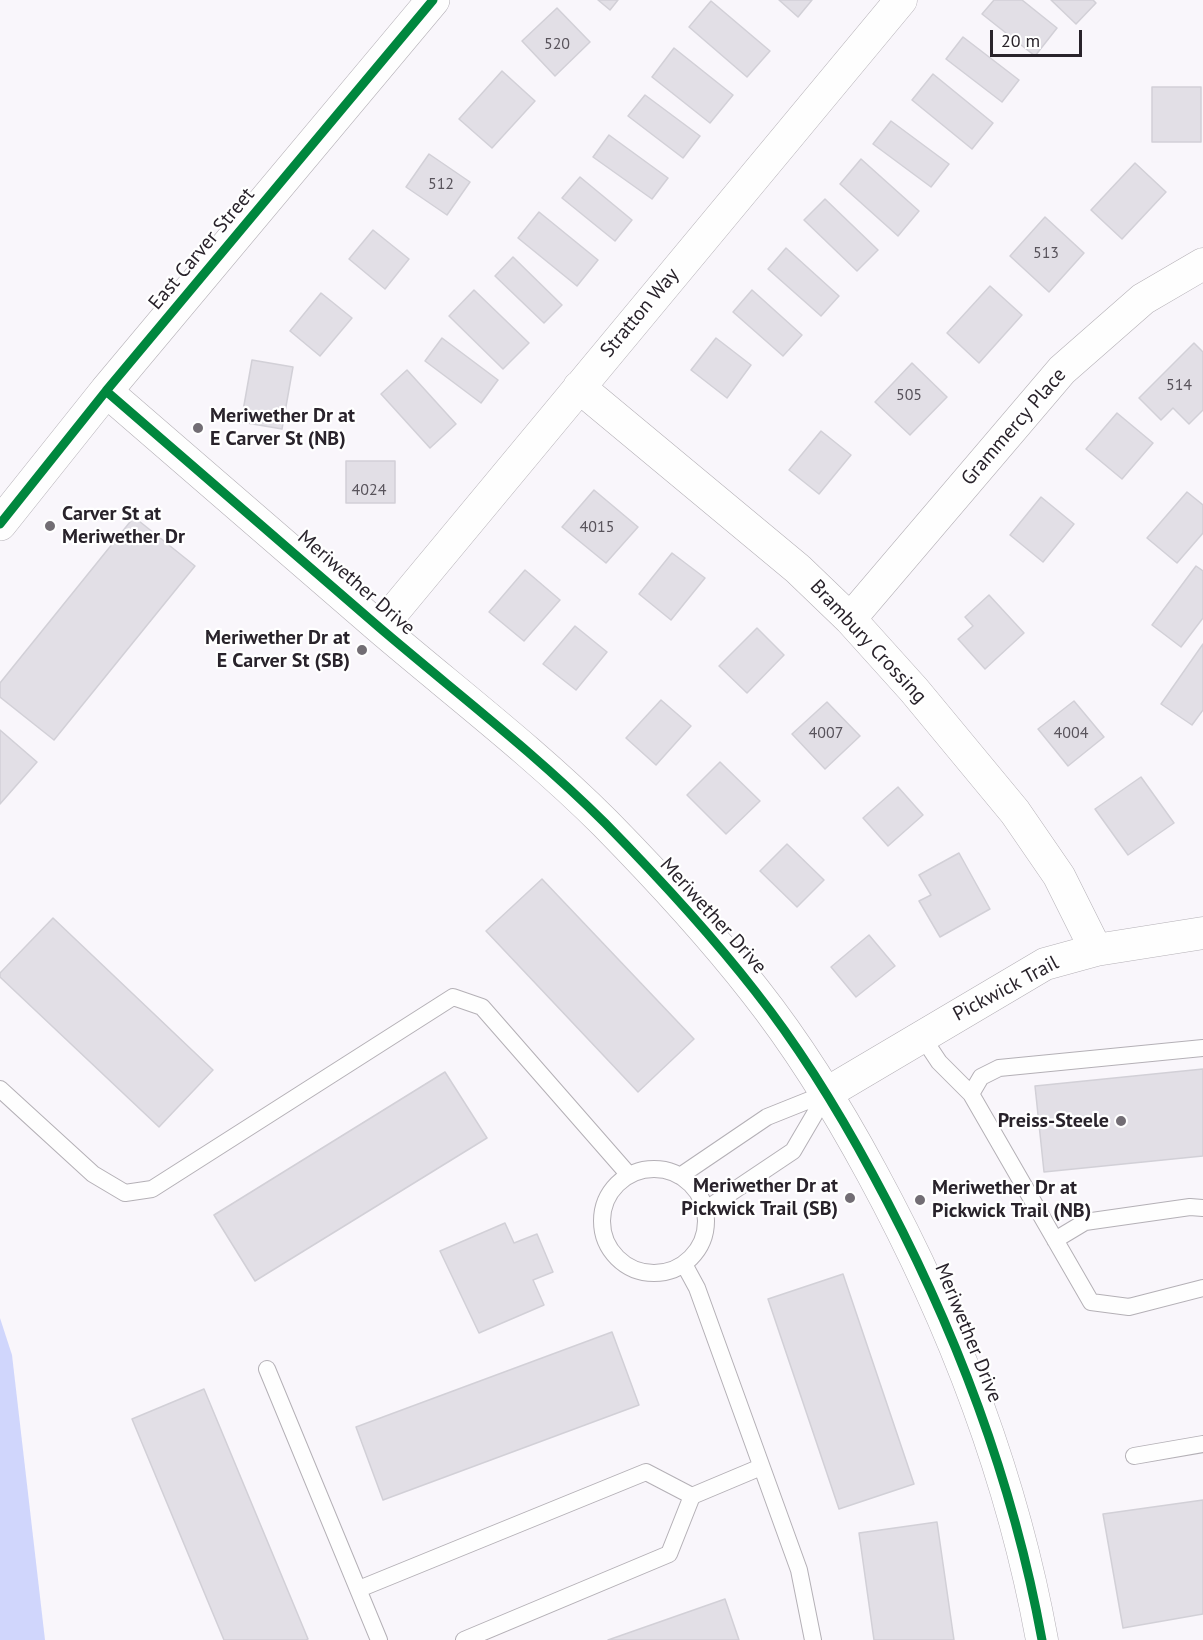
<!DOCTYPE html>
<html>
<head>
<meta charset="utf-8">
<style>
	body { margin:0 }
	#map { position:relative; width:1203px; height:1640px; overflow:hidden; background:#f9f6fb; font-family:"PT Sans",sans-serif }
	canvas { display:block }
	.scale { position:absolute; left:990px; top:30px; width:92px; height:27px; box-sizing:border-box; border:3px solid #29232b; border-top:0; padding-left:8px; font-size:18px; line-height:21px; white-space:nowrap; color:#29232b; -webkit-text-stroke:4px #fff; paint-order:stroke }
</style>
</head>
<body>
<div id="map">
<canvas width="1203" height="1640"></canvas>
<div class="scale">20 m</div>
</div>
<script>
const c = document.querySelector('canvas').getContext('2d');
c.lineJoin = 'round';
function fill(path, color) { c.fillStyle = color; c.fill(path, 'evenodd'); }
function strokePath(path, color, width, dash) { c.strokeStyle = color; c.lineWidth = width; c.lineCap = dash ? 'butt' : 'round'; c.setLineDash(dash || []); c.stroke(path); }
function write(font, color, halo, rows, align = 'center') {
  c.font = font + ' "PT Sans",sans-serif'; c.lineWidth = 4.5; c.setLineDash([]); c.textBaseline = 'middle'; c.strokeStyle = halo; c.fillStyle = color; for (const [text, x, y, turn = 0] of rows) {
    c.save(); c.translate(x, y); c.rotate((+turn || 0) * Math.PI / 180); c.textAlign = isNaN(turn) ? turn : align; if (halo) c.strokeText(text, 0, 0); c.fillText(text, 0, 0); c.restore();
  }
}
fill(new Path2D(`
	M0 1318 12 1355 45 1640H0Z`), '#d0d6fc');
const building = new Path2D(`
	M598 0H618L610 10Z
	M779 0H812L798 17Z
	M994 0H1022L1057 28 1035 56 982 14Z
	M1051 0H1093L1096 3 1076 24Z
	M711 1 770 51 747 77 689 27Z
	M557 8 590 42 555 76 522 41Z
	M963 37 1019 80 1002 102 946 59Z
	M674 48 733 95 710 123 652 77Z
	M502 71 535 101 492 148 459 119Z
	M933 74 993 123 972 149 912 100Z
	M1152 87H1201V142H1152Z
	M645 95 700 136 683 158 628 116Z
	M891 121 949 164 931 187 873 144Z
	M609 135 668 178 652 199 593 157Z
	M429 154 470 182 447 215 406 187Z
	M861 159 919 211 898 236 840 184Z
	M1135 163 1166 192 1122 239 1091 210Z
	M580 177 632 220 615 241 562 198Z
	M825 199 878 250 857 271 804 220Z
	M539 212 598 260 577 286 518 238Z
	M1045 217 1084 253 1049 292 1010 256Z
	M373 230 409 259 385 289 349 259Z
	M786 248 839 296 821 316 768 269Z
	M513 257 562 305 544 323 495 276Z
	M990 286 1022 315 979 363 947 333Z
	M474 290 529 343 503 369 449 316Z
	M752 290 802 335 783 356 733 312Z
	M321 293 352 318 320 356 290 331Z
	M442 338 498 380 481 403 425 361Z
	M716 338 751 365 727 398 691 370Z
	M1194 343 1203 352V410L1189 424 1173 408 1161 420 1139 398Z
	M252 360 293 367 282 429 241 422Z
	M912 363 947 397 910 435 875 402Z
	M407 370 456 424 430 448 381 394Z
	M1117 413 1153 443 1122 479 1086 449Z
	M821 431 851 455 819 494 789 470Z
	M346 461H395V503H346Z
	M594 490 638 527 606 563 562 527Z
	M1187 492 1203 505V533L1177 563 1147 538Z
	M1041 497 1074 524 1043 562 1010 535Z
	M134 517 195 566 54 740 0 697V683Z
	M672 553 705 578 671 620 639 594Z
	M1196 566 1203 571V618L1181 647 1152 625Z
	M525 570 560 600 524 641 489 612Z
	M989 595 1024 633 985 669 958 639 973 626 965 617Z
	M575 626 607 652 576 690 543 664Z
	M757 628 784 655 747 693 719 666Z
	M1203 644V710L1192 725 1161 704Z
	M661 700 691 726 656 765 626 738Z
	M1074 701 1104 737 1068 766 1038 729Z
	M827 702 860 736 825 769 792 734Z
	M0 730 37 762 0 804Z
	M720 762 760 801 726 834 687 795Z
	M1141 777 1174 823 1128 855 1095 809Z
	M898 787 923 815 888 846 863 818Z
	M787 844 824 880 797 907 760 871Z
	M959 853 990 909 940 937 919 901 931 895 919 875Z
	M542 879 694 1039 638 1092 486 931Z
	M53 918 213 1070 159 1127 0 977V973Z
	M869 935 895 966 856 997 831 967Z
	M1203 1069V1156L1044 1172 1035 1086Z
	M445 1072 487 1138 255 1281 214 1215Z
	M505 1223 514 1243 537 1234 553 1272 533 1280 544 1305 479 1333 440 1251Z
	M843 1274 914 1484 839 1509 768 1299Z
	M612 1332 639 1405 383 1500 356 1427Z
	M204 1389 308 1639 306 1640H224L132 1419Z
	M1203 1500V1614L1123 1628 1103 1514Z
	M937 1522 954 1640H874L859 1533Z
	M725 1599 739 1640H608Z`);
fill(building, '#e2dfe6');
strokePath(building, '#d2d0d7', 1.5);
const service = new Path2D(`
	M921 1035 939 1062 971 1094 1091 1302 1129 1307 1203 1288
	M0 1089 93 1174 125 1193 152 1189 453 997 482 1007 629 1175
	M971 1094 981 1077 999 1068 1203 1048
	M602 1221a52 52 0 1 1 104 0a52 52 0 1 1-104 0Z
	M680 1176 767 1117 827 1093
	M705 1210 793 1151 827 1093
	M1055 1240 1085 1222 1190 1207 1203 1208
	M684 1264 697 1288 799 1570 813 1640
	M267 1369 379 1640
	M1134 1456 1203 1444
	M359 1589 646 1472 692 1496 761 1467
	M464 1640 669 1554 692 1496`);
const minor = new Path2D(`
	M579 387 798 569 850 619 914 690 1015 812 1059 876 1096 950
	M106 391C198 470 288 549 380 628 455 692 535 753 605 823 657 876 709 932 755 991 800 1048 838 1110 872 1173 952 1320 1012 1475 1042 1640
	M850 619 1062 370 1143 299 1203 264
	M380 628 901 0
	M827 1093 1045 964 1096 950 1203 933`);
const tertiary = new Path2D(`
	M0 524 106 391 433 0`);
strokePath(service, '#b4b0b6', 18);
strokePath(minor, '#b4b0b6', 33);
strokePath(tertiary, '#b4b0b6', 34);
strokePath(service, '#fefefe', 16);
strokePath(minor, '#fefefe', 32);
strokePath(tertiary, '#fefefe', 33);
strokePath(new Path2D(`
	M106 391C198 470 288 549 380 628 455 692 535 753 605 823 657 876 709 932 755 991 800 1048 838 1110 872 1173 952 1320 1012 1475 1042 1640
	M0 524 106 391 433 0`), '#00873e', 9);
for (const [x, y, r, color] of [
	[198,428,6,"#726d74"],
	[50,526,6,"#726d74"],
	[362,650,6,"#726d74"],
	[1121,1121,6,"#726d74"],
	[850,1198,6,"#726d74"],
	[920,1200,6,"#726d74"]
]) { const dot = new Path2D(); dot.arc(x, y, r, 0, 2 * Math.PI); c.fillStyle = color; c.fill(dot); strokePath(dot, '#fff', 2); }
write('16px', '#58535b', null, [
	["520",557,44],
	["512",441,184],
	["513",1046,253],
	["514",1179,385],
	["505",909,395],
	["4024",369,490],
	["4015",597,527],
	["4007",826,733],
	["4004",1071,733]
]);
write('20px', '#29232b', '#fff', [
	["East Carver Street",202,249,-50],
	["Stratton Way",640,313,-50],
	["Grammercy Place",1014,427,-49],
	["Meriwether Drive",356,583,41],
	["Brambury Crossing",868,642,47],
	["Meriwether Drive",713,916,48],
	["Pickwick Trail",1006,989,-28],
	["Meriwether Drive",968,1333,68]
]);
write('bold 20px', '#29232b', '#fff', [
	["Meriwether Dr at",210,416],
	["E Carver St (NB)",210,439],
	["Carver St at",62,514],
	["Meriwether Dr",62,537],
	["Meriwether Dr at",350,638,"right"],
	["E Carver St (SB)",350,661,"right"],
	["Preiss-Steele",1109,1121,"right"],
	["Meriwether Dr at",838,1186,"right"],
	["Pickwick Trail (SB)",838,1209,"right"],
	["Meriwether Dr at",932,1188],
	["Pickwick Trail (NB)",932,1211]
], 'left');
</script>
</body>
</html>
